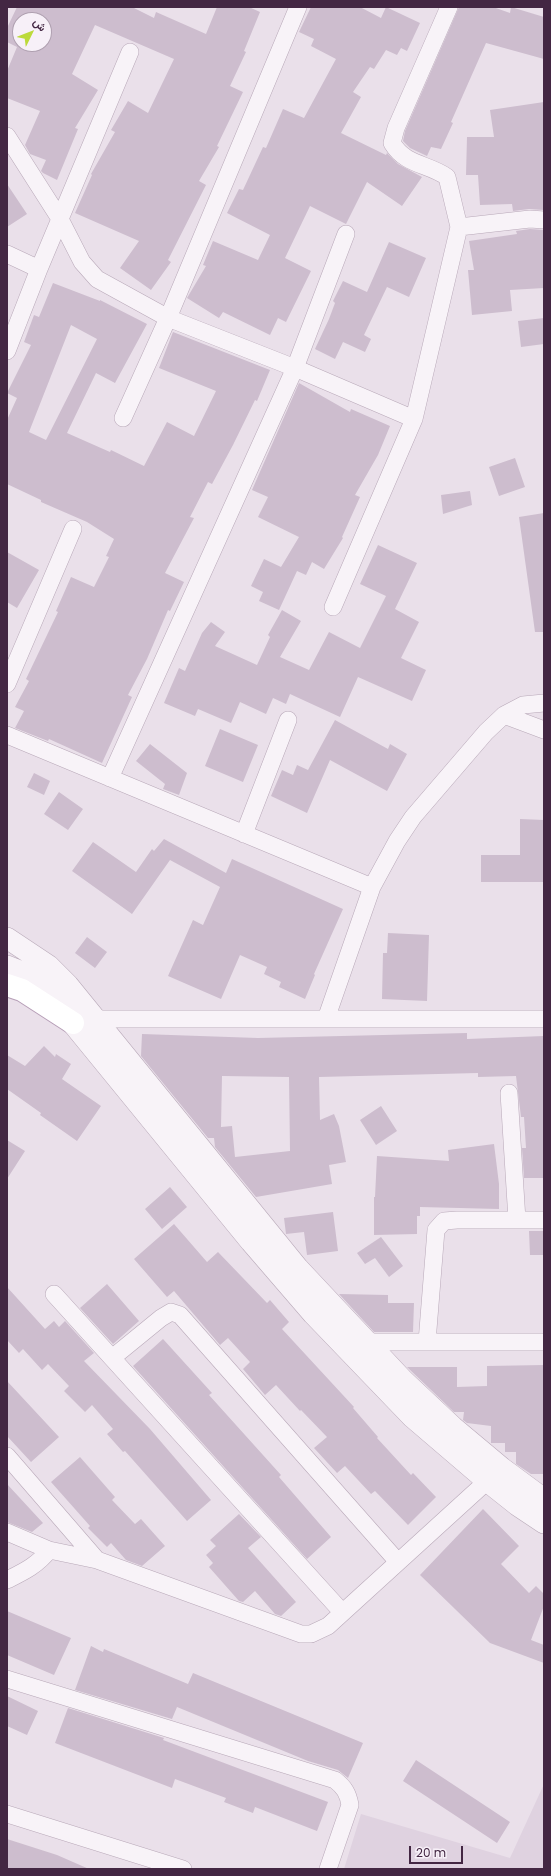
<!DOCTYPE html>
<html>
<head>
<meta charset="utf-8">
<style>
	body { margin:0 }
	#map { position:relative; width:551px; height:1876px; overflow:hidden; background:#eae0ea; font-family:Poppins,Vazirmatn,sans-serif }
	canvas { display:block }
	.frame { position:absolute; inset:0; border:8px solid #432743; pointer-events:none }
	.north { position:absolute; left:12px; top:12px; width:40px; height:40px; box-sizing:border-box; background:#f7f0f8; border:1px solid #afa0b0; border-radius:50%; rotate:47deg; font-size:11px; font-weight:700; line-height:16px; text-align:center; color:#432743 }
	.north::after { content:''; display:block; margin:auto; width:14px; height:18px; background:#bcda3b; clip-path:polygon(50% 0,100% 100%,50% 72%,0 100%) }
	.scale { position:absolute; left:409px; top:1846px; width:54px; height:18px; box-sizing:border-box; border:2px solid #432743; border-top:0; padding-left:5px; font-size:12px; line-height:14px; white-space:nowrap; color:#432743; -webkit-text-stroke:3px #f7f0f8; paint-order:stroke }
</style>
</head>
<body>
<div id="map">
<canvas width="551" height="1876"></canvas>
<div class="frame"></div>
<div class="north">ش</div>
<div class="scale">20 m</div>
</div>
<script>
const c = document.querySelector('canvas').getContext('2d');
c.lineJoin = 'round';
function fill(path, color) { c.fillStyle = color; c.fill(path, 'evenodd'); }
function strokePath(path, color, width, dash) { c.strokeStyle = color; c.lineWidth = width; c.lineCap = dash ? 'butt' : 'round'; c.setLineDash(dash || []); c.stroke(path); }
fill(new Path2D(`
	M544 1784V1869H344L361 1814 510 1858Z`), '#dfd2e0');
fill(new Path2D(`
	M17 7H132L154 18 156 12 206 34 217 7H249L260 12 244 51 246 52 230 86 243 92 217 146 219 147 199 181 206 185 168 260 171 262 151 290 120 268 139 241 75 213 92 175 91 174 115 132 111 130 128 101 148 113 174 59 95 25 72 74 98 90 75 128 78 129 57 180 43 173 41 171 46 160 30 154 25 145 40 111 7 98V71L17 47 7 42V28ZM20 20H44V44H20Z
	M311 7H360L381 18 386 7 420 23 407 51 401 48 397 55 386 50 374 69 370 67 353 92 361 97 341 133 386 155 387 153 398 164 422 177 402 206 367 182 346 224 310 206 285 258 311 271 286 322 278 318 270 335 223 312 219 318 187 298 206 266 203 265 213 241 258 260 270 235 227 213 239 189 243 190 263 147 266 148 283 109 304 118 336 59 311 46 314 39 299 32Z
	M459 7H493L510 13 511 7 544 17V59L486 43 451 122 453 123 441 149 431 147 427 156 410 148 403 141 405 131Z
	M544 102V210L529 209 513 211 512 204 480 205 478 175H466L467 137H494L490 110Z
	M7 184 27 214 7 227Z
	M530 229 544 230V288L510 290 512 311 472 315 468 270H474L469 241 517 234 516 231Z
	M389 242 426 258 409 297 387 287 364 335 371 339 365 352 343 342 335 359 315 349 329 319 335 303 333 301 343 281 367 292Z
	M53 283 100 301V300L147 324 115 383 96 373 67 433 110 452 111 450 144 466 167 422 194 436 216 391 159 368 173 332 270 370 257 401 255 400 233 445 212 484 208 482 190 517 194 518 165 573 184 582 170 611 168 610 147 659 128 695 132 697 102 763 49 739 48 741 15 728 24 711 15 707 29 681 26 679 58 612 56 611 71 577 94 587 109 557 106 556 114 539 87 522 41 502V500L7 484V420L17 398 7 393 31 345 24 342 34 315 39 317ZM71 325 97 339 46 440 29 432Z
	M544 318V344L521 347 518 321Z
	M299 383 350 412 351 409 390 426 378 455 355 495 360 497 342 537 343 538 324 569 312 562 306 575 297 571 279 610 259 601 263 592 251 586 264 559 281 567 299 537 258 517 268 497 252 490Z
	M515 458 525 487 499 496 489 467Z
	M470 491 472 505 443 514 441 495Z
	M544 513V632H535L519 517Z
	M378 545 417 563 395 609 419 622 401 658 426 670 412 701 358 677 340 717 290 694 286 704 273 698 266 714 240 702 231 723 198 709 195 716 164 703 179 668 185 671 202 633 211 622 225 632 215 646 257 665 270 637 268 635 282 610 301 621 280 657 309 670 329 632 360 648 386 596 360 584Z
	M7 552 39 570 17 608 7 602Z
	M335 720 388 749 390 744 407 754 387 791 330 760 307 813 271 796 282 770 293 775 297 765 308 770Z
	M220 729 258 745 243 782 205 766Z
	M150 744 187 773 179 795 163 789 165 784 136 761Z
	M34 773 50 781 44 795 27 787Z
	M59 792 83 809 68 830 44 814Z
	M520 819 544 820V882H481V855H520Z
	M164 839 226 873 232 859 343 909 314 974 315 975 305 999 279 987 281 982 264 974 267 967 240 955 221 999 168 976 193 920 203 925 220 887 170 860 132 914 72 871 93 842 136 872 152 849 154 851Z
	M388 933 429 935 427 1001 382 999 383 953H387Z
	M87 937 107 952 95 968 75 953Z
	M467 1033V1039L544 1036V1178H524L522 1148H526L524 1117H521L516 1076 478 1077V1073L319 1077 320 1120 334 1114 339 1126 346 1162 329 1165 332 1184 256 1197 215 1147 214 1138H208L141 1056 142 1034 258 1038ZM222 1076 289 1077 290 1151 235 1157 232 1126 221 1127Z
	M44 1046 55 1057 56 1054 71 1064 62 1079 101 1106 77 1141 40 1115 41 1113 7 1089V1055L25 1066Z
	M381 1106 397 1131 376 1145 360 1120Z
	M7 1140 25 1151 7 1179Z
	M494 1144 499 1184V1209L420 1207V1216H417V1234L374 1235V1197H375L377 1156 449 1161 448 1150Z
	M170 1187 187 1207 162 1229 145 1209Z
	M333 1212 338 1251 307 1255 304 1232 286 1234 284 1218Z
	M174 1224 207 1262 218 1252 267 1303 270 1300 289 1322 282 1329 354 1407 353 1408 378 1437 377 1438 411 1475 413 1473 436 1497 408 1525 375 1491 371 1494 345 1466 337 1473 314 1448 327 1437 301 1410 300 1411 276 1385 265 1395 243 1369 250 1362 228 1338 220 1345 174 1291 167 1297 134 1259Z
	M529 1231H544V1255H530Z
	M381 1237 403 1266 389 1277 375 1258 365 1264 357 1253Z
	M107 1284 139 1321 113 1344 80 1308Z
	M7 1287 45 1329 54 1321 59 1327 65 1321 94 1353 84 1361 150 1429 211 1500 187 1521 125 1451 123 1452 107 1434 113 1429 92 1405 85 1412 64 1391 69 1386 48 1364 42 1370 23 1349 19 1353 7 1340Z
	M339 1294 388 1295V1303H414L413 1332H374Z
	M163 1339 212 1393 209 1395 281 1475 279 1477 331 1537 307 1559 133 1366Z
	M544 1365V1474H531L516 1464V1452H505V1443H491V1426L467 1423 463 1420 464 1412H454L407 1367H457V1387L487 1386V1366Z
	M7 1381 59 1437 31 1462 7 1436Z
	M80 1457 115 1497 112 1500 135 1524 141 1519 165 1546 142 1566 126 1560 111 1543 107 1547 88 1528 90 1526 51 1482Z
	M7 1484 43 1523 32 1532 7 1522Z
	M483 1509 519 1546 501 1564 529 1593 536 1586 544 1594V1606L531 1640 544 1645V1663L490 1643 420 1575Z
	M239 1514 261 1537 248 1548 296 1602 281 1616 275 1614 255 1591 243 1602 239 1601 209 1567 213 1563 206 1555 216 1546 210 1540Z
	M7 1611 71 1638 54 1675 7 1655Z
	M91 1646 103 1652 104 1649 188 1684 193 1673 363 1743 348 1778 338 1770 308 1761 177 1707 172 1719 75 1690Z
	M7 1696 38 1711 27 1735 7 1726Z
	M68 1708 164 1738 163 1740 328 1802 317 1831 255 1807 253 1813 224 1802 226 1798 175 1779 172 1788 55 1743Z
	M416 1760 510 1822 497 1843 403 1781Z
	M7 1839 57 1855 89 1869H7Z`), '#cdbdce');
const minor = new Path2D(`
	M7 136 60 219 82 262 97 279 168 318 295 368 414 419
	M459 227 530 219 544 220
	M7 254 39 269
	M7 351 39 269 130 52
	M123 418 168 318 298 7
	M333 607 414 419 459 227 447 177C427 163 406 166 392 143L396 128 449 7
	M7 684 73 529
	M504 715 544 730
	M7 735 372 887
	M110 778 295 368 346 234
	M244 834 288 720
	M326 1019 372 887 397 841 413 817 486 732 504 715 523 705 544 703
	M87 1021 98 1019H544
	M509 1093 517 1220
	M54 1294 342 1612
	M427 1342 436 1230 444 1221 457 1220H544
	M360 1345 369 1342H544
	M112 1358 161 1318 171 1312 180 1315 398 1562
	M7 1456 97 1560
	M7 1532 49 1550 97 1560 301 1634H311L328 1626 496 1473
	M7 1580C23 1572 38 1565 49 1550
	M7 1679 335 1780C344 1787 348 1793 350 1805L328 1869
	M7 1814 183 1869`);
const tertiary = new Path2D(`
	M7 938 49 966 68 985 298 1268 403 1380 453 1427 502 1468 544 1499
	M7 966 27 974 42 986 251 1242 313 1314 412 1417 488 1482 517 1505 544 1523`);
const primary = new Path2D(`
	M7 985 22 990 73 1023`);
strokePath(minor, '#b8a8b8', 18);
strokePath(tertiary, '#b8a8b8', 22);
strokePath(primary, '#b69eb7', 24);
strokePath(minor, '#f8f3f8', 17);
strokePath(tertiary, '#f8f3f8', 21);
strokePath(primary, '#fff', 22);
</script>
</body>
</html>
